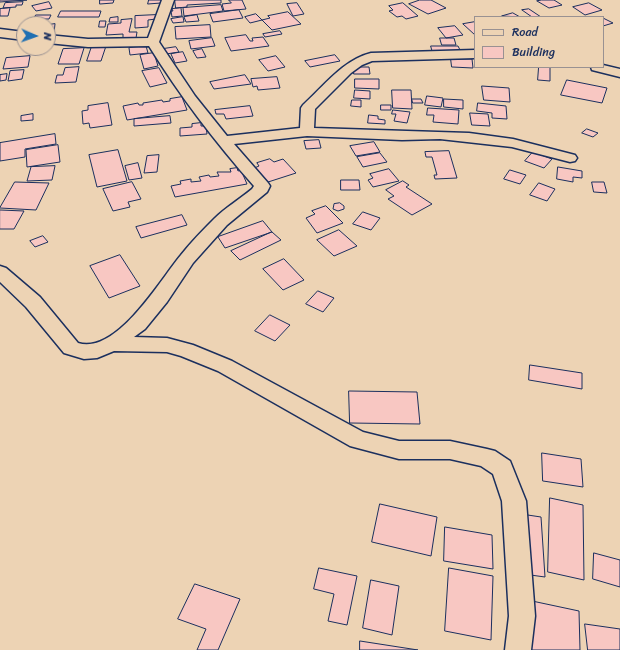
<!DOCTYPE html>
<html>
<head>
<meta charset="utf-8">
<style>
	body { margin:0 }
	#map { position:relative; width:620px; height:650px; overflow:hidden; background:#edd3b4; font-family:Sriracha,sans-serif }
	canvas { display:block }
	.legend { position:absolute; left:474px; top:16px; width:130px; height:52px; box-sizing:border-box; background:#edd3b4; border:1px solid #999192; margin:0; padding:5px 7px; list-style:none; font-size:12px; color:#1b2f5e }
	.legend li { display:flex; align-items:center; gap:8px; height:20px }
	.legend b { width:20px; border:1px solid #999192 }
	.north { position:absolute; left:16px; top:16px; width:40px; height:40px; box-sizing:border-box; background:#edd3b4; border:1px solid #999192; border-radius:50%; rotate:92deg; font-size:11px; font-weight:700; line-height:16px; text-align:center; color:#1b2f5e }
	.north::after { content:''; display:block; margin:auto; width:14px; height:18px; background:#1f6fb2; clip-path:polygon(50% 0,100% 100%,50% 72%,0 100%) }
</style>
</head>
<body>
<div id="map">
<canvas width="620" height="650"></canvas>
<ul class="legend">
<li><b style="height:5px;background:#edd3b4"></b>Road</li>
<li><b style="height:11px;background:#f8c7c2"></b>Building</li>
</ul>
<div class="north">N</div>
</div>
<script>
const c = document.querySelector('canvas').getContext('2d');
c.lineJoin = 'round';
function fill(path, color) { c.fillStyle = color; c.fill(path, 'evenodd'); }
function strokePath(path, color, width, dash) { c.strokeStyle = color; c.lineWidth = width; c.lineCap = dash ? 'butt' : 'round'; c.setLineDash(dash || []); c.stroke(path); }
const building = new Path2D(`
	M0 0H27L0 2Z
	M100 0H114L113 3 100 4Z
	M149 0H161V3L148 4Z
	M175 0H221V3L187 5V7L176 8Z
	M229 0H242L246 9 224 11 222 4 231 3Z
	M420 0H431L446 8 428 14 409 4Z
	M542 0H554L562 5 549 8 537 1Z
	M23 2 22 5H16V7L3 8 5 3Z
	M49 2 52 8 36 11 32 6Z
	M297 3 304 14 293 16 287 4Z
	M403 3 418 16 406 19 402 16 397 17 389 11 393 10 389 6Z
	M589 3 602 10 585 15 573 7Z
	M221 5 223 11 184 16 183 8Z
	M10 8 8 16H0V9Z
	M181 8 182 16 172 17 171 11H173L172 9Z
	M529 9 541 17H532L522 10Z
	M239 10 243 18 213 22 210 14Z
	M61 11H101L99 17H58Z
	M288 12 301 24 272 30 262 20 270 18 268 16Z
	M513 13 520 17 502 16Z
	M256 14 262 20 250 23 245 17Z
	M36 15H51L49 19H34Z
	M156 15V19L148 20V27L135 28V16Z
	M197 15 199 21 186 22 184 17Z
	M118 17V22H109L110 18Z
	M183 17 184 22 173 23 171 19Z
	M603 18 613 23 603 26Z
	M132 19 129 32H137L136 38 123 39V34L106 35 108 24 121 23V20Z
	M100 21H106L105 27H99Z
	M475 22V35L463 24Z
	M55 24 54 33H48V25Z
	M210 25 211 37 176 39 175 27Z
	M455 26 463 35 446 38 438 28Z
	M280 31 282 34 265 37 263 34Z
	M246 35 250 41H253L252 38 263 37 269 46 231 51 225 38Z
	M212 38 215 46 191 49 189 41Z
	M440 38H454L456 45H442Z
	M92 46H106L101 61H87Z
	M146 46 148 53 130 55 129 48Z
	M431 46H458L461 52 433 53Z
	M176 47 179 52 166 54 163 49Z
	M84 48 79 64H58L63 49Z
	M202 49 206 57 197 58 193 51Z
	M183 52 187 61 175 63 171 54Z
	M154 53 158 66 144 69 140 55Z
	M335 55 340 61 310 67 305 61Z
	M30 56 28 67 3 69 6 58Z
	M276 56 285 67 268 71 259 60Z
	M451 59H472L473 68 452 67Z
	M79 67 76 82 55 83 57 75H63L65 68Z
	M354 67H369L370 74H354Z
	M539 67H550V81L538 80Z
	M159 68 167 83 150 87 142 71Z
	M24 70 22 79 8 81 10 71Z
	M7 74 6 80 0 81V75Z
	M245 75 251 84 214 89 210 82Z
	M277 77 280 88 258 90 257 86 253 87 251 79Z
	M355 79H379V89L355 88Z
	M567 80 607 88 602 103 561 95Z
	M482 86 509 88 510 102 484 100Z
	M355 90 370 91V99L354 98Z
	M392 90H411L412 109 393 108Z
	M427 96 443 98 441 107 425 105Z
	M182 97 187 110 127 120 123 106 138 103 139 105H143V103L162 100 163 102 170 101V99Z
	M412 99H421L423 103H413Z
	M444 99 463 100V109L444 107Z
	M352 100H361V107L351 106Z
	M108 103 112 125 90 128 89 123 83 124 82 111 88 110V106Z
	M478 103 506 106 507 119 492 118V113L477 111Z
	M381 105H391V110H381Z
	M250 106 253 116 226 119 224 114H216L215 110Z
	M428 108 459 110 458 124 433 122 434 115H427Z
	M393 110 410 112 407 123 394 121 396 114H392Z
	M470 113 488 114 490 126 472 125Z
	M33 114V120L21 121V116Z
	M369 115 378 116V119L385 120V124L368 123Z
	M170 116 171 123 134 126V119Z
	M201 123V126H206L207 134 180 136V128L192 127V124Z
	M587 129 598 133 593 137 582 133Z
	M55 134 56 144 25 149V157L0 161V143Z
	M319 140 321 148 306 149 304 141Z
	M374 142 380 152 356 156 350 146Z
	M58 145 60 162 27 167 26 150Z
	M118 150 127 181 97 187 89 155Z
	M449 151 457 178 435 179 434 175H437L432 157H426L425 152Z
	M533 152 552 159 544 168 525 161Z
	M380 153 387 162 363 167 357 157Z
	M159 155 157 172 144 173 147 156Z
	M270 159 274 162 283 159 296 173 265 183 252 169 259 166 257 163Z
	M138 163 142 178 129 180 125 166Z
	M55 166 52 180 27 181 31 167Z
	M558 167 582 171V178L573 177V182L557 179Z
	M237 168 238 171 241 170 247 184 175 197 171 186 181 184 180 181 191 179V182L201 181 199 177 209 175 210 177 219 176 217 172H231L230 169Z
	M389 169 399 181 373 187 368 180 373 178 370 174Z
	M510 170 526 175 520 184 504 179Z
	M341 180H359L360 190H341Z
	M403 181 409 185 406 187 432 204 412 215 388 199 394 196 386 190Z
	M15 182 49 183 36 210 0 208Z
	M132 182 141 199 128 202 130 207 113 211 103 189Z
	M592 182H604L607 193 594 192Z
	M539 183 555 189 547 201 530 195Z
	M340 203 344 206V209L338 211 333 209 334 204Z
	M326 206 343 223 317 233 306 218 315 214 312 211Z
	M0 210 24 211 14 229H0Z
	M363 212 380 218 371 230 353 224Z
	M182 215 187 225 141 238 136 227Z
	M263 221 272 232 225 248 218 237Z
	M339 230 357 246 334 256 317 240Z
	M272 232 281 240 240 260 231 251Z
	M43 236 48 242 35 247 30 241Z
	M120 255 140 286 109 298 90 266Z
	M284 259 304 280 283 290 263 269Z
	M318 291 334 298 323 312 306 304Z
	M270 315 290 325 275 341 255 331Z
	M530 365 582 373V389L529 380Z
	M349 391 417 392 420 424 350 423Z
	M542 453 581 459 583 487 543 481Z
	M550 498 583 505 584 580 548 572Z
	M380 504 437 517 431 556 372 542Z
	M521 514 541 517 545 577 523 574Z
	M445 527 492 535 493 569 444 561Z
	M594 553 620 560V587L593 579Z
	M319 568 357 576 347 625 328 621 334 594 314 589Z
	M449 568 493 576 491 640 445 631Z
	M371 580 399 586 392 635 363 628Z
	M195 584 240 599 218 650H197L206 629 178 619Z
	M532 601 579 611 580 650H531Z
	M585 624 620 629V650H588Z
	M360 641 418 650H360Z`);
fill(building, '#f8c7c2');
strokePath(building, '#1b2f5e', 1);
const street = new Path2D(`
	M162 0H174L159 42 195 96 227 136 300 128 301 108 303 105C324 86 343 60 371 53L475 50V58L372 61 362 65 351 73 315 109 314 128 469 133 513 139 575 155 577 158 575 161 570 162 512 147 440 139 402 140 307 136 234 144 268 183 270 186 267 192 227 225 193 263 167 302 145 329 134 337 167 338 193 345 232 361 363 432 399 441H450L487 449 495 451 510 461 526 501 535 616 531 650H505L509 616 502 501 493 474 481 466 450 459H399L350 446 218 371 181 356 167 352 114 351 97 358 84 359 64 353 26 307 0 282V266L6 268 40 297 78 343C117 355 160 280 181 255 191 242 203 230 214 219 225 208 240 199 252 189L254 186C215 142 180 96 149 46L88 47 48 43V35L88 39 148 38Z
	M0 29 24 32V40L0 37Z
	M603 65 620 69V77L592 70 591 67H603Z`);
strokePath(street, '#1b2f5e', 3);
fill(street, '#edd3b4');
</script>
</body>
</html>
